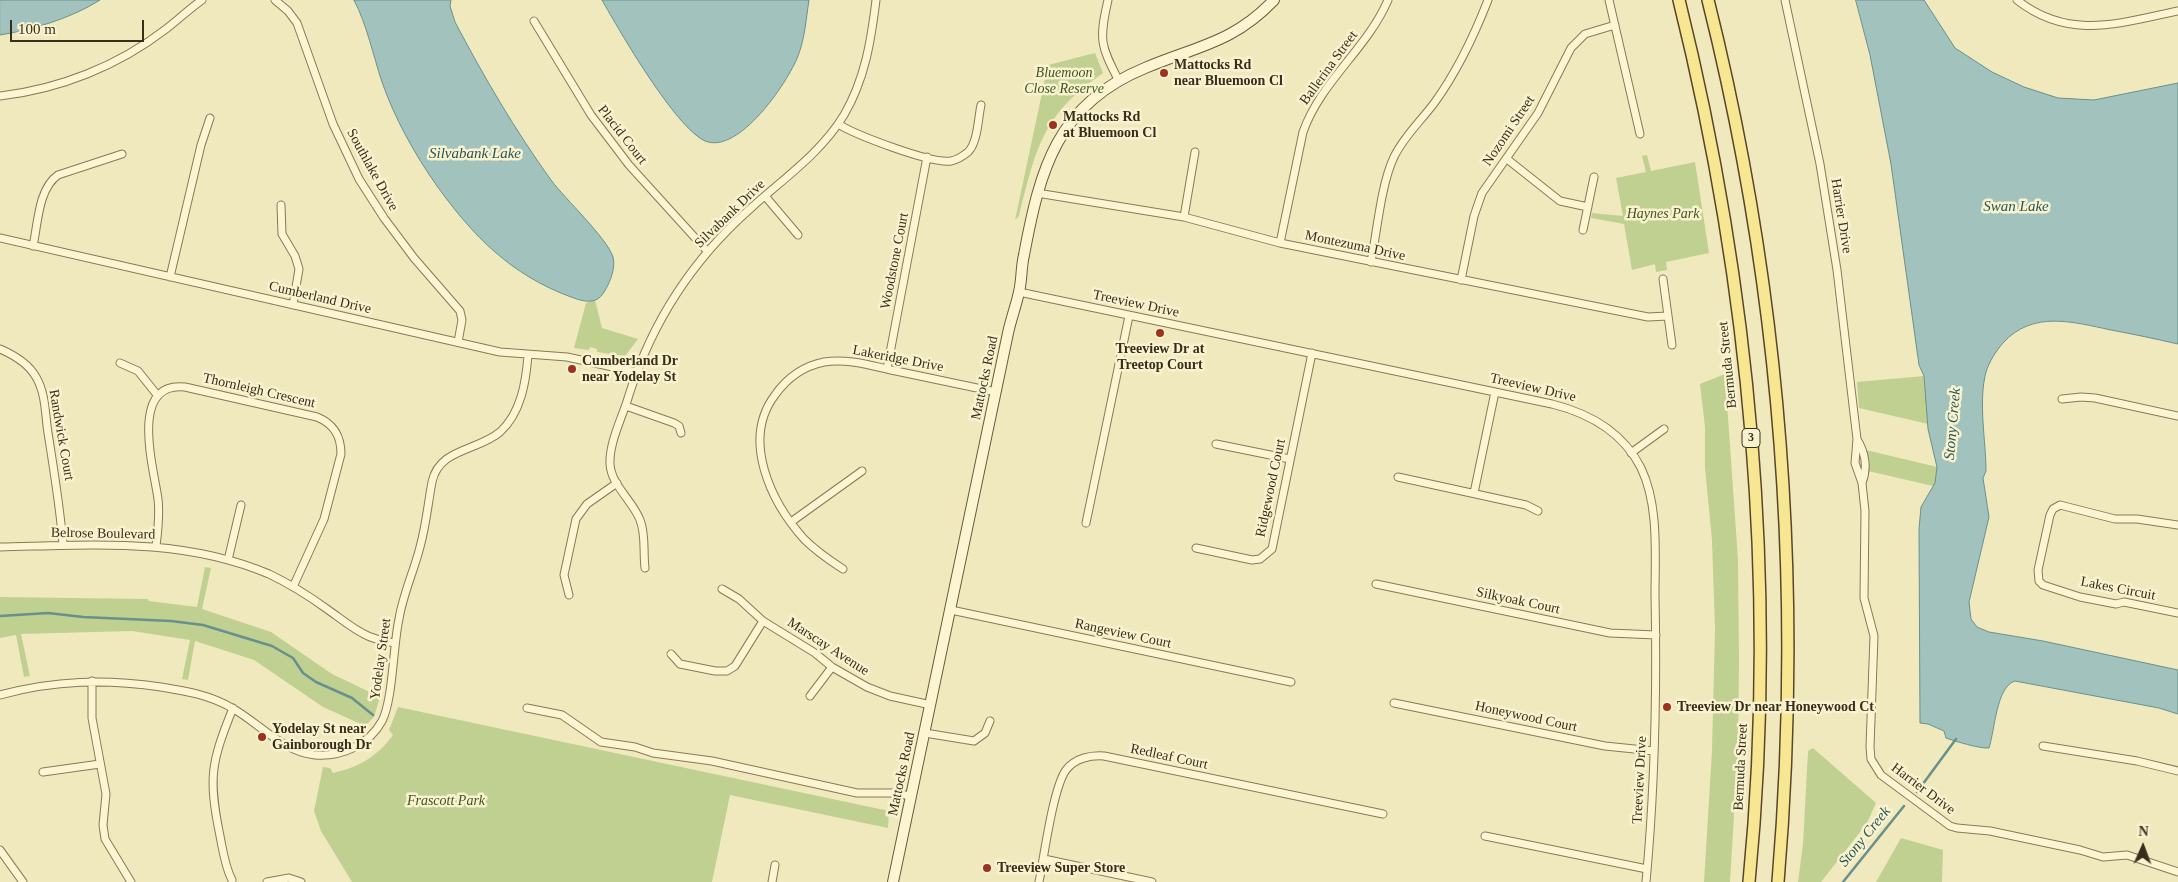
<!DOCTYPE html>
<html>
<head>
<meta charset="utf-8">
<style>
	body { margin:0 }
	#map { position:relative; width:2178px; height:882px; overflow:hidden; background:#f1e9be; font-family:Georgia,serif }
	canvas { display:block }
	.north { position:absolute; left:2118px; top:822px; width:50px; height:50px; -webkit-text-stroke:4px #f8f2ce; paint-order:stroke; rotate:2deg; font-size:14px; font-weight:700; line-height:20px; text-align:center; color:#392e1b }
	.north::after { content:''; display:block; margin:auto; width:18px; height:22px; background:#392e1b; clip-path:polygon(50% 0,100% 100%,50% 72%,0 100%) }
	.scale { position:absolute; left:10px; top:20px; width:134px; height:22px; box-sizing:border-box; border:2px solid #392e1b; border-top:0; padding-left:6px; font-size:15px; line-height:18px; white-space:nowrap; color:#392e1b; -webkit-text-stroke:4px #f8f2ce; paint-order:stroke }
</style>
</head>
<body>
<div id="map">
<canvas width="2178" height="882"></canvas>
<div class="north">N</div>
<div class="scale">100 m</div>
</div>
<script>
const c = document.querySelector('canvas').getContext('2d');
c.lineJoin = 'round';
function fill(path, color) { c.fillStyle = color; c.fill(path, 'evenodd'); }
function strokePath(path, color, width, dash) { c.strokeStyle = color; c.lineWidth = width; c.lineCap = dash ? 'butt' : 'round'; c.setLineDash(dash || []); c.stroke(path); }
function write(font, color, halo, rows, align = 'center') {
  c.font = font + ' Georgia,serif'; c.lineWidth = 5; c.setLineDash([]); c.textBaseline = 'middle'; c.strokeStyle = halo; c.fillStyle = color; for (const [text, x, y, turn = 0] of rows) {
    c.save(); c.translate(x, y); c.rotate((+turn || 0) * Math.PI / 180); c.textAlign = isNaN(turn) ? turn : align; if (halo) c.strokeText(text, 0, 0); c.fillText(text, 0, 0); c.restore();
  }
}
fill(new Path2D(`
	M1095 53 1103 73C1042 115 1036 148 1019 216L1015 220 1048 65Z
	M1647 155 1651 171 1695 162 1709 253 1666 262 1667 270 1656 272 1655 264 1632 270 1624 224 1591 218 1592 213 1623 216 1616 178 1646 172 1642 156Z
	M595 300 602 328 638 339 625 356 597 352V349L590 347 589 350 574 348 586 303Z
	M1725 374 1738 560 1739 659 1738 749 1730 882H1704L1712 751 1715 629 1712 540 1705 468V427L1700 384Z
	M1924 376 1928 424 1859 408 1857 382Z
	M1866 450 1937 467 1935 483 1933 486 1868 471Z
	M205 567 211 568 202 609 271 632 332 674 380 697 374 717 365 726 323 707 254 660 195 641 188 680 182 679 190 640 132 631 21 634 30 676 24 677 16 635 0 638V597L148 599 149 601 197 607Z
	M398 707 889 811 888 828 730 795 712 882H352L321 831 314 811 323 767 330 768 333 773C359 767 377 757 393 735L389 730Z
	M1813 748 1876 803 1867 823 1821 882H1798L1803 844 1808 751Z
	M1901 838 1943 850 1942 882H1876Z`), '#bfd091');
const water = new Path2D(`
	M0 0H100C72 18 32 30 0 35Z
	M354 0H451L450 6 455 22C484 77 515 130 551 180 565 199 607 238 613 257 616 267 610 283 604 292 596 306 582 301 571 297 511 275 473 236 437 186 415 155 394 117 382 82 373 55 367 25 354 0Z
	M602 0H809C806 19 805 38 798 56 788 82 739 155 705 141 675 127 620 32 602 0Z
	M1856 0H1924L1955 48 1992 72 2024 87 2058 98 2094 100 2178 83V344C2156 339 2133 334 2111 330 2073 322 2033 310 2003 343 1996 351 1989 362 1986 372 1978 402 1986 441 1986 471L1983 478 1989 517 1969 602 1971 619 1977 627 1989 632 2043 641 2178 670V714L2159 708 2015 681C1996 687 1995 730 1989 748 1981 749 1954 741 1946 738L1944 731 1928 724 1920 723 1919 529 1921 507 1935 483 1937 467 1928 429 1924 376 1919 365 1891 164 1870 55Z`);
fill(water, '#a2c2bd');
strokePath(water, '#68908c', 1);
strokePath(new Path2D(`
	M0 616 48 613 83 617 171 621 203 625 272 646 293 658 303 673 316 682 352 698 373 715
	M1917 792 1956 739
	M1843 882 1904 806`), '#68908c', 2.5);
const street = new Path2D(`
	M275 0 288 11 297 23 333 124 359 179 384 218 414 258 460 311 462 320 458 342
	M1108 0C1099 39 1100 45 1119 81
	M1609 0 1640 134
	M1785 0 1820 164 1837 270 1857 439 1855 463 1862 483 1865 511 1864 598 1874 636 1870 747 1871 759 1881 775 1950 826 1957 828 1990 831 2080 850 2103 857 2127 855 2178 872
	M2017 0C2069 41 2120 23 2178 11
	M534 21 591 115 629 165 707 251
	M0 96C60 89 118 66 166 29 178 20 189 9 202 0
	M838 124C856 135 931 164 951 161 957 160 963 156 968 152 978 142 978 118 981 105
	M1507 159 1560 201 1588 207
	M1037 193 1184 217 1280 243 1648 317 1668 316
	M765 196 798 235
	M281 205 282 234 295 256 299 269 293 305
	M1184 217 1195 152
	M1583 230 1594 177
	M0 238 500 352 567 357 636 372
	M1280 243 1303 132C1321 81 1367 49 1388 0
	M33 246C38 224 38 189 58 175L122 154
	M1371 262C1377 232 1381 184 1394 157 1404 136 1421 121 1435 102 1458 70 1474 36 1488 0
	M170 277 201 145 210 118
	M1663 279 1672 345
	M1461 280 1474 216 1482 193 1538 113 1571 48 1585 34 1615 25
	M1019 292 1552 404C1588 413 1623 432 1641 468 1659 505 1655 554 1655 595 1657 691 1655 786 1646 882
	M0 349C14 355 28 363 36 377 46 394 45 414 48 433 54 471 60 507 63 544
	M120 363 138 371 158 396
	M887 369 927 157
	M2062 399 2081 397 2095 398 2178 416
	M626 406 674 423 679 426 681 433
	M1857 439C1865 452 1868 468 1862 483
	M1216 444 1290 459
	M1631 453 1664 429
	M1398 477 1526 505 1538 511
	M1474 493 1495 392
	M791 522 862 471
	M1086 523 1129 316
	M2178 525 2137 519H2115L2060 505 2053 509 2050 515 2038 570 2039 581 2043 585 2080 597 2116 604 2124 602 2178 613
	M156 546C158 530 160 515 158 499 154 469 128 381 185 387L317 417C334 424 341 436 341 454L324 519 293 587
	M0 547C91 545 182 537 269 574 290 584 309 596 327 609 340 618 354 630 368 636 377 640 386 641 394 643
	M1196 548 1252 560 1260 559 1272 549 1312 353
	M228 560 241 505
	M645 568C643 553 646 534 640 520 633 501 611 485 610 464 609 442 623 416 629 395 652 322 693 259 751 208 783 179 821 153 844 115 865 79 871 41 876 0
	M843 569C829 560 816 551 804 539 771 502 741 440 775 395 787 378 804 366 824 362 848 358 872 366 896 371 929 378 963 385 996 392
	M1376 584 1610 633 1656 635
	M722 589 739 599 763 621 815 653 832 667 867 687 890 696 931 705
	M569 595 564 575 576 519 587 504 617 483
	M951 610 1291 682
	M671 654 680 664 715 671H727L735 666 763 621
	M92 681V718L106 794 103 825 105 839 131 882
	M0 695C55 680 105 679 161 687 186 691 210 695 232 708 259 723 283 752 315 755 341 757 369 745 382 721 393 700 393 646 399 619 403 594 414 571 420 547 426 526 428 503 432 482 439 448 478 451 500 432 521 413 526 382 528 355
	M810 696 832 667
	M1394 703 1605 746 1654 751
	M527 708 562 715 601 742 635 747 653 753 712 761 857 793H893L911 796
	M925 733 974 741 985 733 990 721
	M2043 746 2137 761 2178 771
	M43 772 100 764
	M1485 836 1647 869
	M0 850 23 882
	M1044 859 1152 882
	M232 880C225 867 223 851 220 836 208 777 211 763 233 708
	M267 882 289 878 301 882
	M772 882 775 865
	M1039 882C1044 857 1053 788 1066 770 1075 758 1091 755 1104 756L1383 814`);
const secondary = new Path2D(`
	M893 882 1008 333C1011 319 1016 306 1019 292 1022 280 1021 267 1024 255 1040 169 1057 104 1145 68 1197 46 1233 43 1274 0`);
const primary = new Path2D(`
	M1679 0C1750 286 1778 588 1749 882
	M1708 0C1780 288 1803 586 1778 882`);
strokePath(street, '#8a7955', 9);
strokePath(secondary, '#6c5a39', 12);
strokePath(primary, '#58462a', 14);
strokePath(street, '#fbf5d2', 7);
strokePath(secondary, '#fbf5d2', 10);
strokePath(primary, '#f8e792', 11);
for (const [x, y, r, color] of [
	[1164,73,5,"#9e3221"],
	[1053,125,5,"#9e3221"],
	[1160,333,5,"#9e3221"],
	[572,369,5,"#9e3221"],
	[1667,707,5,"#9e3221"],
	[262,737,5,"#9e3221"],
	[987,868,5,"#9e3221"]
]) { const dot = new Path2D(); dot.arc(x, y, r, 0, 2 * Math.PI); c.fillStyle = color; c.fill(dot); strokePath(dot, '#f8f2ce', 2); }
for (const [x, y, w] of [
	[1751,438,18]
]) { const box = new Path2D(); box.roundRect(x - w / 2, y - 9.5, w, 19, 4); c.fillStyle = '#f8f2ce'; c.fill(box); strokePath(box, '#392e1b', 1); }
write('bold 12px', '#392e1b', null, [
	["3",1751,438]
]);
write('bold 14px', '#392e1b', '#f8f2ce', [
	["Mattocks Rd",1174,65],
	["near Bluemoon Cl",1174,81],
	["Mattocks Rd",1063,117],
	["at Bluemoon Cl",1063,133],
	["Treeview Dr at",1160,349,"center"],
	["Treetop Court",1160,365,"center"],
	["Cumberland Dr",582,361],
	["near Yodelay St",582,377],
	["Treeview Dr near Honeywood Ct",1677,707],
	["Yodelay St near",272,729],
	["Gainborough Dr",272,745],
	["Treeview Super Store",997,868]
], 'left');
write('14px', '#392e1b', '#f8f2ce', [
	["Ballerina Street",1329,68,-54],
	["Nozomi Street",1509,131,-56],
	["Placid Court",622,135,52],
	["Southlake Drive",372,170,61],
	["Silvabank Drive",730,214,-44],
	["Harrier Drive",1841,216,81],
	["Montezuma Drive",1355,246,12],
	["Woodstone Court",895,261,-79],
	["Cumberland Drive",320,298,13],
	["Treeview Drive",1136,304,12],
	["Lakeridge Drive",898,359,11],
	["Bermuda Street",1728,365,-96],
	["Mattocks Road",985,378,-78],
	["Treeview Drive",1533,388,13],
	["Thornleigh Crescent",259,391,13],
	["Randwick Court",61,435,80],
	["Ridgewood Court",1271,488,-78],
	["Belrose Boulevard",103,534,1],
	["Lakes Circuit",2118,589,11],
	["Silkyoak Court",1518,601,12],
	["Rangeview Court",1123,634,12],
	["Marscay Avenue",828,647,33],
	["Yodelay Street",381,659,-82],
	["Honeywood Court",1526,717,12],
	["Redleaf Court",1169,757,12],
	["Bermuda Street",1741,767,-87],
	["Mattocks Road",902,774,-78],
	["Treeview Drive",1640,780,-87],
	["Harrier Drive",1923,789,37]
]);
write('italic 14px', '#415720', '#f8f2ce', [
	["Bluemoon",1064,73],
	["Close Reserve",1064,89],
	["Haynes Park",1663,214],
	["Frascott Park",446,801]
]);
write('italic 15px', '#29565a', '#f8f2ce', [
	["Silvabank Lake",475,154],
	["Swan Lake",2016,207],
	["Stony Creek",1953,424,-85],
	["Stony Creek",1865,837,-51]
]);
</script>
</body>
</html>
